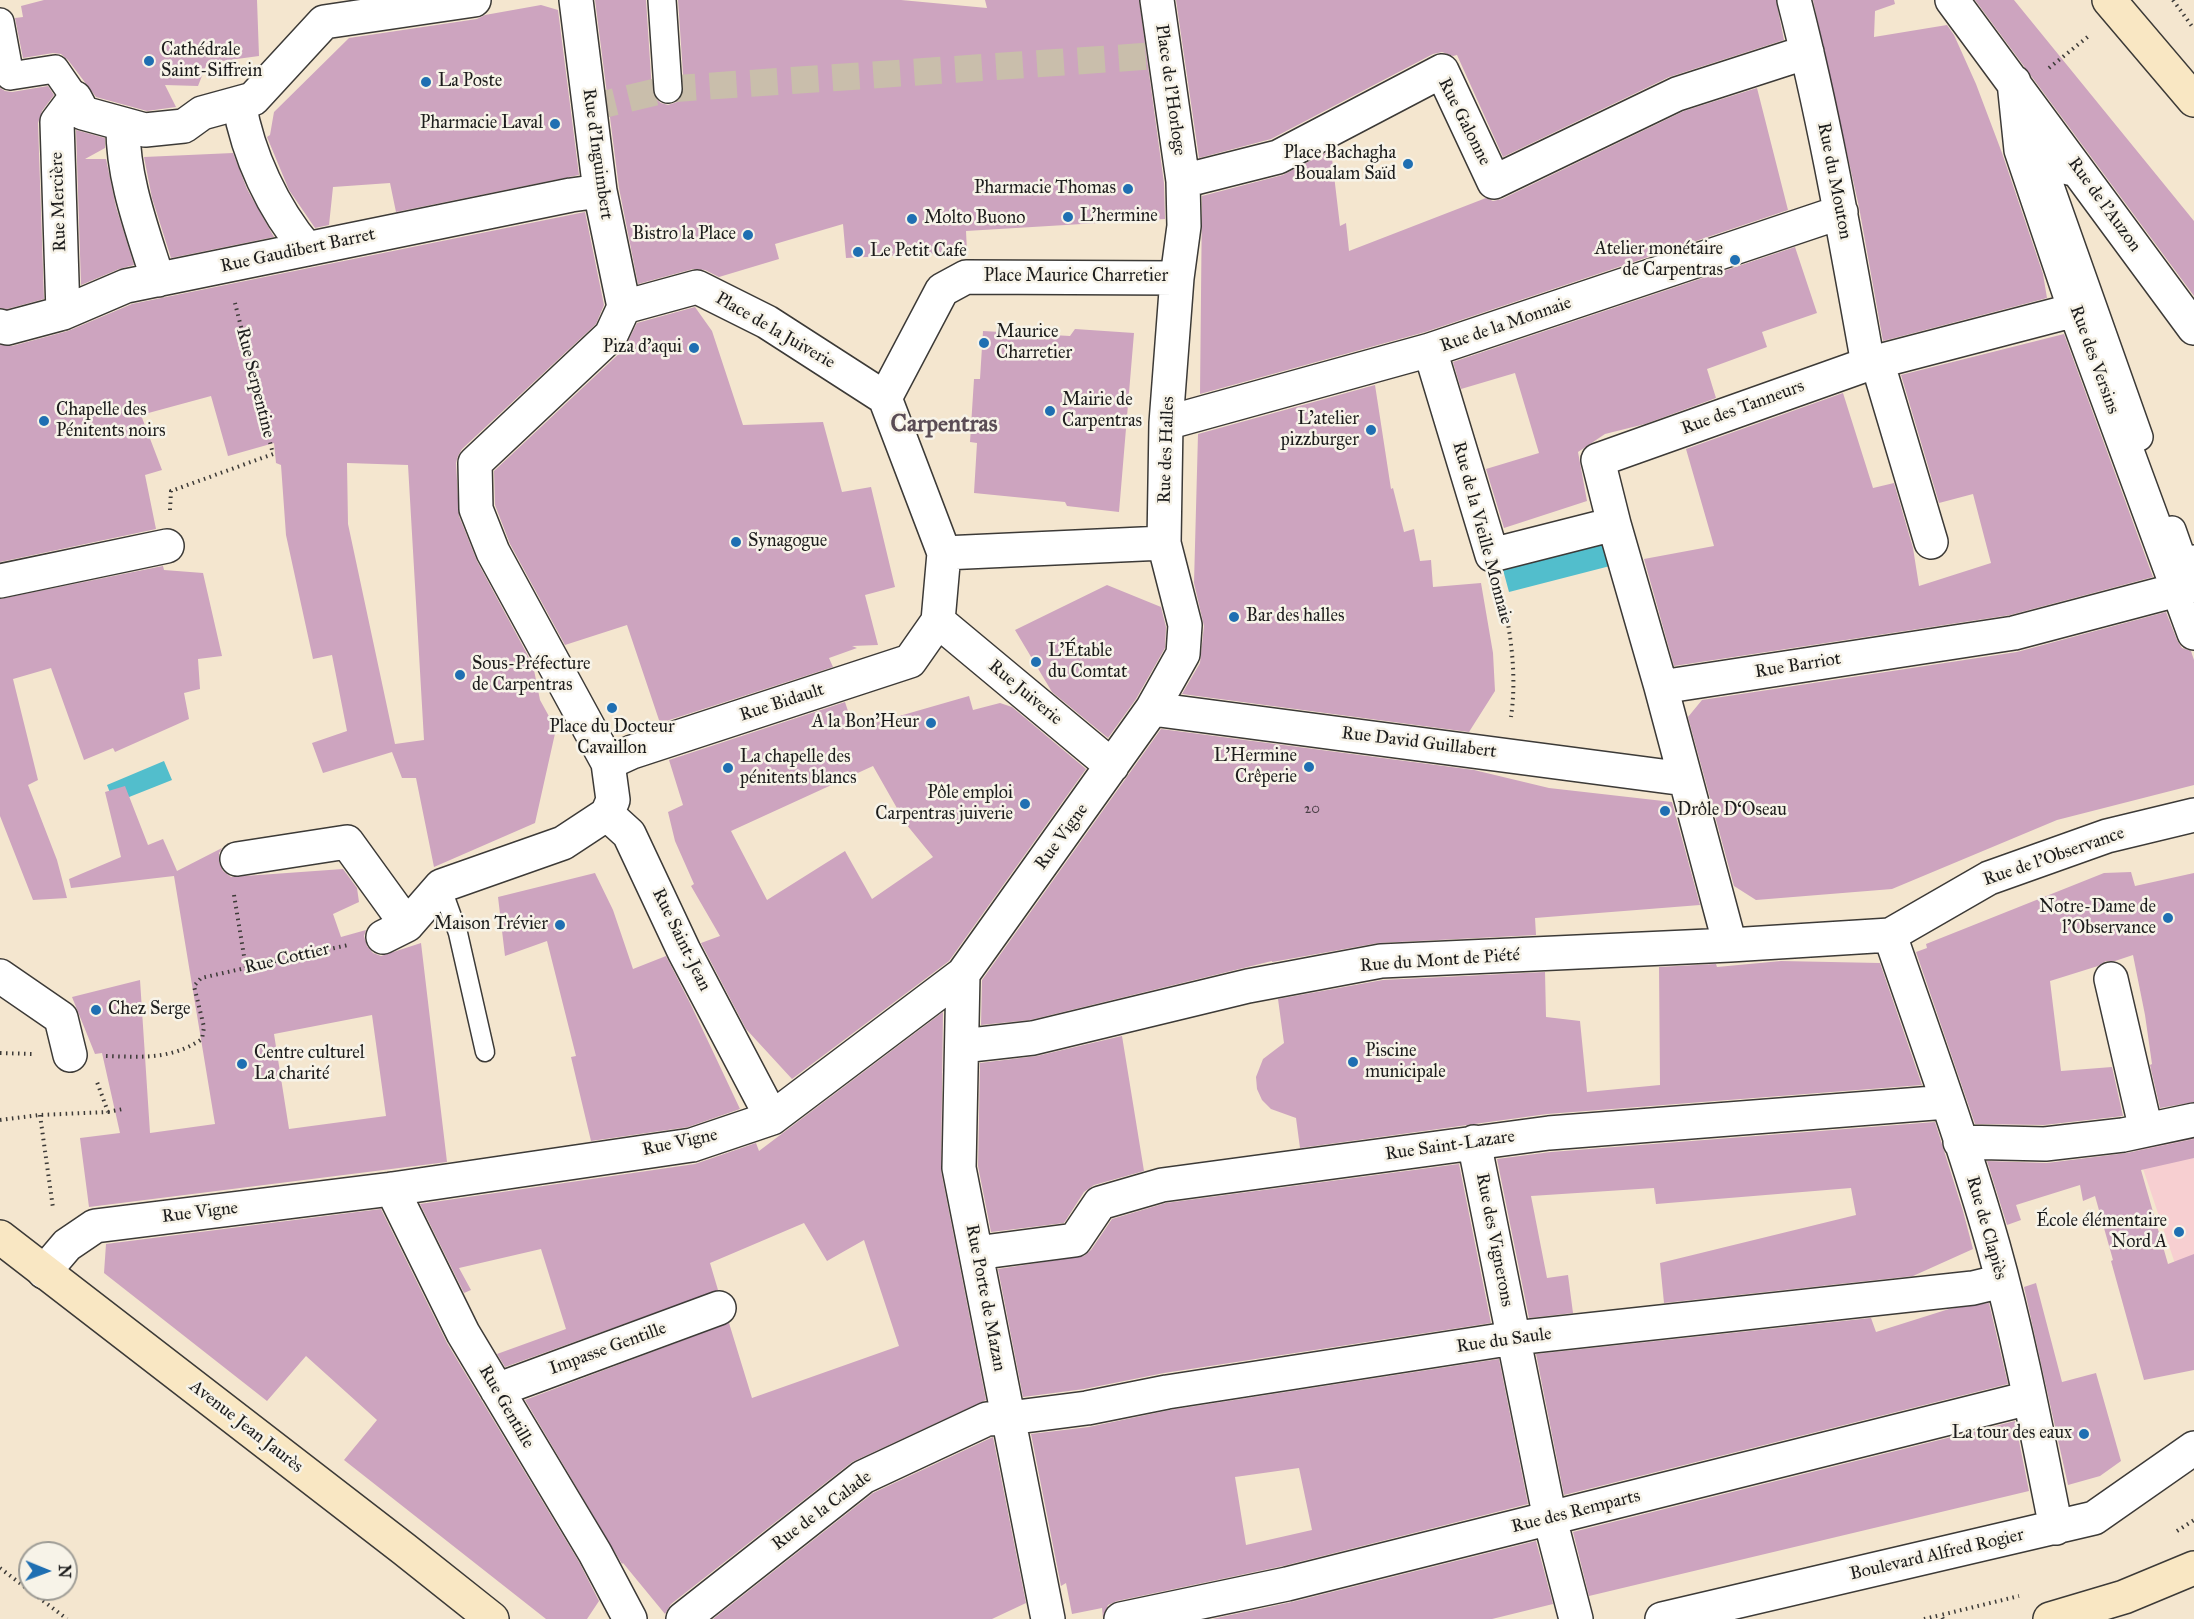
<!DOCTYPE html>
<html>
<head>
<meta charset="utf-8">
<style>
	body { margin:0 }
	#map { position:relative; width:2194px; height:1619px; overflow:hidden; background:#f4e6cf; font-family:"IM FELL Great Primer",serif }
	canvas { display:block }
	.north { position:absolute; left:18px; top:1541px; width:60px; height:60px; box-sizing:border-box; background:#f7f3e8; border:2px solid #9f9d96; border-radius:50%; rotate:91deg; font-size:16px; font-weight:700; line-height:24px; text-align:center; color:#1c1c1c }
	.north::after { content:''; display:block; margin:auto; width:21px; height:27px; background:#1f6fb2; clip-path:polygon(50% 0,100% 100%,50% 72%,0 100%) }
</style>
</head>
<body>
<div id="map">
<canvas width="2194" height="1619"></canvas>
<div class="north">N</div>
</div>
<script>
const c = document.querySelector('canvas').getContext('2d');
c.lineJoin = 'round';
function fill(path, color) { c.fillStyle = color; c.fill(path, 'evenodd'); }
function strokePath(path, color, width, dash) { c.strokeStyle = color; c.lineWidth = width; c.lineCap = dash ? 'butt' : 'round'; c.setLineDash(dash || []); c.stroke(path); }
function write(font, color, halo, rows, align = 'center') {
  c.font = font + ' "IM FELL Great Primer",serif'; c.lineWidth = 5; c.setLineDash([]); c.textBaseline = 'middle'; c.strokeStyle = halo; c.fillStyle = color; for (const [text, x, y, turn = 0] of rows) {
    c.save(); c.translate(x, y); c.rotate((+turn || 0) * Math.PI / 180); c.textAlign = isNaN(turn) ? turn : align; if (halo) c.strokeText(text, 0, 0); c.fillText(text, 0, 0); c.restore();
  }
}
fill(new Path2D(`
	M2194 1133V1320L2135 1145Z`), '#f7cfd1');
fill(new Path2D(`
	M1602 540 1610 566 1509 592 1502 566Z
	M164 761 172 780 114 803 107 785Z`), '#52becc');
fill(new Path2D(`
	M44 0H257L259 56 207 63 198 86 165 85 176 107 147 111 96 97 68 60 61 54 53 53 23 58 15 18 23 17 21 6Z
	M595 0H646L652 91 655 98 661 103 668 105 677 102 682 96 684 89 678 0H901L987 8 985 0H1139L1164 183 1165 219 966 231 967 252 846 258 843 224 775 244 779 259 719 277 705 270 693 269 638 284 619 188Z
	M1176 0H1776L1784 40 1669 77 1503 157 1457 55 1453 56 1442 52 1433 54 1271 139 1199 158Z
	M1813 0H1894L1895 4 1875 11 1874 37 1947 25 1954 35 1976 84 2002 153 2043 274 2047 298 1883 341 1859 207Z
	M1975 0H2014L2194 221V296Z
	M541 5 558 10 579 175 396 212 390 183 333 187 329 225 315 228 289 190 267 137 270 135 274 112 349 38 477 19 485 15Z
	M48 86 54 95 42 111 38 123 44 299 7 309 0 308V88L5 91 12 92Z
	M1757 88 1788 210 1425 332 1200 394 1202 196 1283 175 1331 150 1340 226 1346 223 1349 251 1486 198 1493 201 1502 199 1684 111Z
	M76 130 105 138V148L85 159H106L116 207 134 265 119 269 81 285Z
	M233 153 247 189 274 237 171 258 152 198 144 157Z
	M585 212 604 305 596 324 462 449 458 456 456 463 459 516 477 561 533 665 540 700 556 729 535 823 434 867 416 778H402L392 752 323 773 312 743 347 731 332 655 313 659 286 535 281 465 276 463 274 443 228 456 211 396 141 415 162 470 145 475 156 529 0 562V345L12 346 68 331 132 304ZM347 463 408 465 424 740 395 744 348 524Z
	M1795 247 1817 313 1762 332 1767 347 1707 369 1716 398 1645 424 1605 434 1578 452 1587 501 1504 528 1486 469 1539 453 1515 373 1461 389 1453 362Z
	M695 307 712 331 743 425 823 422 842 492 871 487 895 587 865 595 878 645 852 646 857 648 829 658 833 667 660 723 627 625 565 645 510 544 495 505 494 471 624 349 637 323Z
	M1075 329 1134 333 1119 512 1067 506 1065 502 974 493 977 443 970 442 974 379H980L983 331 1070 336Z
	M2064 334 2153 577 2010 615 1674 666 1644 559 1714 546 1686 449 1843 393 1873 488 1894 483 1913 548 1919 586 1991 563 1973 494 1939 503 1901 375Z
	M1375 385 1391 489 1393 488 1404 532 1414 529 1420 561 1431 560 1433 587 1481 583 1493 653 1495 691 1469 732 1182 694 1200 663 1204 626 1194 583 1198 434Z
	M163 566 164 570 203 573 222 656 198 659 200 689 184 693 189 719 115 752 113 748 84 760 51 668 13 679 38 780 28 785 57 860 67 898 33 900 0 816V599Z
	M1107 585 1161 607 1166 627 1165 648 1136 699 1108 738 1052 692 1015 630Z
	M2166 612 2177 640 2182 648 2191 651 2194 660V785L2057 820 1892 889 1756 900 1734 886 1688 717 1702 700 2017 652Z
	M969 696 973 710 1000 703 1012 707 1086 769 949 961 792 1079 746 1029 701 943 720 936 691 886 694 884 675 841 668 812 683 805 669 760 845 702 854 729ZM873 766 906 824 933 857 872 899 845 851 767 900 731 831Z
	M1161 729 1474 770 1549 788 1672 802 1700 905 1535 918 1536 935 1378 943 1272 962V961L1030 1020 981 1025 982 980Z
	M125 786 148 845 163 839 177 871 222 848 219 853V862L223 871 231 877 343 869 357 888 359 902 333 914 341 937 366 930 364 936 367 946 373 953 381 956 421 943 447 1162 89 1207 80 1138 120 1133 102 1053 95 1054 72 997 140 980 150 1133 215 1124 174 876 71 888 69 879 121 857 105 792ZM372 1015 386 1116 289 1129 274 1034Z
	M2131 872 2135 886 2194 873V1102L2160 1108 2150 1065 2152 1064 2145 1015 2133 955 2115 961H2106L2098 966 2050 981 2061 1071 2112 1067 2123 1116 2044 1125 1975 1124 1916 952 1927 948 1926 944 2104 873Z
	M595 873 613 910 633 969 666 956 691 1005 740 1109 688 1127 591 1141 571 1057 576 1056 547 941 505 956 498 897Z
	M1781 961 1880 963 1922 1085 1547 1114 1300 1148 1296 1118 1271 1109 1262 1100 1257 1089 1256 1077 1263 1059 1284 1043 1278 999 1383 980 1545 972 1546 1017 1580 1021 1587 1092 1660 1085 1659 967 1716 964 1717 967Z
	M943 1012 941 1171 986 1400 852 1462 671 1604 665 1614 623 1563 622 1564 525 1400 729 1323 752 1398 899 1346 864 1240 827 1261 804 1223 710 1263 718 1290 505 1367 497 1354 566 1329 541 1249 459 1268 471 1290 464 1293 420 1204 695 1164 756 1143 759 1151Z
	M1122 1036 1144 1171 1094 1185 1084 1192 1064 1223 991 1232 978 1166 980 1063 1037 1056Z
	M1935 1122 1963 1211 1973 1249 1913 1276 1664 1303 1660 1263 1856 1215 1851 1188 1656 1204 1654 1188 1531 1196 1547 1278 1568 1275 1573 1313 1529 1318 1497 1159 1551 1152Z
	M2194 1139V1158L2141 1170 2168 1264 2194 1254V1370L2144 1380 2111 1261 2113 1260 2095 1196 2083 1201 2080 1185 2016 1205 2021 1220 2007 1225 1987 1161 2047 1163 2127 1153Z
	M1459 1164 1491 1323 1164 1373 1084 1389 1023 1397 998 1269 1084 1256 1091 1250 1112 1219 1166 1203Z
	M381 1209 447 1343 579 1562 599 1601 587 1619H546L344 1460 377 1420 306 1356 267 1401 104 1273 106 1244Z
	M2036 1283 2062 1382 2096 1373 2121 1461 2100 1476 2068 1485 2024 1287Z
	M1989 1303 2008 1384 1564 1495 1536 1354 1871 1318 1876 1332 1949 1309Z
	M1499 1359 1528 1504 1283 1566 1117 1601 1108 1605 1103 1618 1102 1608 1072 1614 1066 1583 1061 1586 1031 1434 1089 1427 1170 1410ZM1299 1468 1312 1530 1246 1545 1235 1477Z
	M2015 1421 2029 1491 1589 1596 1573 1532Z
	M993 1437 1026 1603 992 1619H713L873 1493Z
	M1536 1541 1553 1604 1492 1619H1212L1292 1602Z`), '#cda4bf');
strokePath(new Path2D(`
	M589 108 668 89 1165 55`), '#c9beab', 27, [27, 14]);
const service = new Path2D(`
	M441 886 458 933 485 1052`);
const pedestrian = new Path2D(`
	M662 0 668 89
	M0 22 10 76 55 69 75 98
	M2068 171 2053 150 2038 152 2139 437
	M2172 530 2184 564 2194 559`);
const minor = new Path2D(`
	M576 0 600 191 624 307
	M1794 0C1825 120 1846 242 1868 364
	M1952 0 2194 328
	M2014 82 2021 150 2075 310 2194 633
	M239 103C248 155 273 209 307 249
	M123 124C122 177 142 229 158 280
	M1183 181 1278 157 1442 71 1494 182 1677 94 1807 52
	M624 307 611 335 475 463 476 509 493 552 608 763 613 800 607 814 629 834 684 951 772 1118
	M624 307 697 287 767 322 885 398
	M63 313 57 122 75 98 83 113 145 130 184 126 202 113 253 99 324 22 474 0
	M0 326 7 328 63 313 126 286 571 195 600 191
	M1430 350 1492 555 1614 524 1598 460 1868 364 2075 310
	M1877 361 1931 542
	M1166 423 1430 350 1841 212
	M1614 524 1661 687
	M944 553 1164 543
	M0 581 167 546
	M938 621 1112 766
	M1152 709 1685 779
	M608 763 632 752 910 661 938 621 944 553 885 398 942 290 966 277 1177 278
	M237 859 347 842 407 925
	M1890 935C1925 1037 1963 1140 1993 1245 2019 1337 2037 1433 2056 1528
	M383 937 407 925 441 886 563 843 607 814
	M1730 945 1661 687 2014 633 2188 587 2194 583
	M963 974 959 1168 1048 1619
	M0 976 61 1018 70 1055
	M2111 979 2146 1130
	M962 1046 1033 1038 1248 986 1381 961 1730 945 1890 935 1989 878 2107 836 2194 815
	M1474 1142 1550 1519 1576 1619
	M1960 1142 2045 1144 2123 1135 2194 1120
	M392 1189 463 1333 595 1553 630 1619
	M976 1253 1075 1240 1100 1203 1162 1185 1549 1133 1947 1102
	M44 1272 67 1245 95 1226 392 1189 692 1145 772 1118 963 974 1152 709 1183 654 1185 625 1164 543 1166 423 1177 278 1184 226 1183 181 1157 0
	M497 1390 719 1308
	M683 1619 863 1477 987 1419 1009 1418 1087 1408 1167 1392 1514 1338 1973 1288 2002 1281
	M1121 1619 1287 1584 2029 1398
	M1662 1619 2094 1518 2194 1448`);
const secondary = new Path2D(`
	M2109 0 2194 100
	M0 1237 404 1549 492 1619
	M2050 1619 2124 1597 2194 1568`);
strokePath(service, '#3c3a37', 21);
strokePath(pedestrian, '#3c3a37', 30);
strokePath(minor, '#3c3a37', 36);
strokePath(secondary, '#3c3a37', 36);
strokePath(new Path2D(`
	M2173 0 2194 29
	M2049 68 2090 35
	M170 510 171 491 273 454 235 303
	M1501 591C1511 631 1517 676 1511 717
	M234 895 246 968
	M0 1053 32 1054
	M106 1056C141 1057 171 1060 202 1039L204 1027 194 986 201 978 348 945
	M108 1112 123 1109
	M40 1115 53 1208
	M0 1120 40 1115 108 1112 97 1082
	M2177 1531 2194 1520
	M0 1568 67 1619
	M1924 1619 1941 1615
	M1943 1619 1941 1615 2019 1596`), '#3c3a37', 4, [1.5, 4.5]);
strokePath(service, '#fff', 18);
strokePath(pedestrian, '#fff', 27);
strokePath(minor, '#fff', 33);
strokePath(secondary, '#f9e7c3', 33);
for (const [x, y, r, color] of [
	[149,61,6,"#1f6fb2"],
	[426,82,6,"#1f6fb2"],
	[555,124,6,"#1f6fb2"],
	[1408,164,6,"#1f6fb2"],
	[1128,189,6,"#1f6fb2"],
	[1068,217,6,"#1f6fb2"],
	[912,219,6,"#1f6fb2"],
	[748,235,6,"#1f6fb2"],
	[858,252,6,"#1f6fb2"],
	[1735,260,6,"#1f6fb2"],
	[984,343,6,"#1f6fb2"],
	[694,348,6,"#1f6fb2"],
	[1050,411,6,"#1f6fb2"],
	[44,421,6,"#1f6fb2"],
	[1371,430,6,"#1f6fb2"],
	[736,542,6,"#1f6fb2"],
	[1234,617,6,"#1f6fb2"],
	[1036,662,6,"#1f6fb2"],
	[460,675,6,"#1f6fb2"],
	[612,708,6,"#1f6fb2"],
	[931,723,6,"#1f6fb2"],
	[1309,767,6,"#1f6fb2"],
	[728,768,6,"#1f6fb2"],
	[1025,804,6,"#1f6fb2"],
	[1665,811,6,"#1f6fb2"],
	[2168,918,6,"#1f6fb2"],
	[560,925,6,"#1f6fb2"],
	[96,1010,6,"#1f6fb2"],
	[1353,1062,6,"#1f6fb2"],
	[242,1064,6,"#1f6fb2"],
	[2179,1232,6,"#1f6fb2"],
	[2084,1434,6,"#1f6fb2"]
]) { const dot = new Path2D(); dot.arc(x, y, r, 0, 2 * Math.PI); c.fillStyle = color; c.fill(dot); strokePath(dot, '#f7f3e8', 2); }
write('15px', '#483e45', null, [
	["20",1312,809]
]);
write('18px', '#1c1c1c', '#f7f3e8', [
	["Cathédrale",161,51],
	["Saint-Siffrein",161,72],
	["La Poste",438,82],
	["Pharmacie Laval",543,124,"right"],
	["Place Bachagha",1396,154,"right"],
	["Boualam Saïd",1396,175,"right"],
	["Pharmacie Thomas",1116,189,"right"],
	["L'hermine",1080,217],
	["Molto Buono",924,219],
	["Bistro la Place",736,235,"right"],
	["Atelier monétaire",1723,250,"right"],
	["de Carpentras",1723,271,"right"],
	["Le Petit Cafe",870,252],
	["Maurice",996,333],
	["Charretier",996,354],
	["Piza d'aqui",682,348,"right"],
	["Mairie de",1062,401],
	["Carpentras",1062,422],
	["Chapelle des",56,411],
	["Pénitents noirs",56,432],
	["L'atelier",1359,420,"right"],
	["pizzburger",1359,441,"right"],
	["Synagogue",748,542],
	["Bar des halles",1246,617],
	["L'Étable",1048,652],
	["du Comtat",1048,673],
	["Sous-Préfecture",472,665],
	["de Carpentras",472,686],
	["A la Bon'Heur",919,723,"right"],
	["Place du Docteur",612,728,"center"],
	["Cavaillon",612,749,"center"],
	["L'Hermine",1297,757,"right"],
	["Crêperie",1297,778,"right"],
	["La chapelle des",740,758],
	["pénitents blancs",740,779],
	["Pôle emploi",1013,794,"right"],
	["Carpentras juiverie",1013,815,"right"],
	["Drôle D‘Oseau",1677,811],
	["Notre-Dame de",2156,908,"right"],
	["l'Observance",2156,929,"right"],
	["Maison Trévier",548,925,"right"],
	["Chez Serge",108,1010],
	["Piscine",1365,1052],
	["municipale",1365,1073],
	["Centre culturel",254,1054],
	["La charité",254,1075],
	["École élémentaire",2167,1222,"right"],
	["Nord A",2167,1243,"right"],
	["La tour des eaux",2072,1434,"right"]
], 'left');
write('18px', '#1c1c1c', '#f7f3e8', [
	["Place de l'Horloge",1170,90,82],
	["Rue Galonne",1464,122,63],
	["Rue d'Inguimbert",597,154,82],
	["Rue du Mouton",1834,181,79],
	["Rue Mercière",59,202,-92],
	["Rue de l'Auzon",2104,205,54],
	["Rue Gaudibert Barret",298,251,-12],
	["Place Maurice Charretier",1076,277],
	["Rue de la Monnaie",1506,325,-19],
	["Place de la Juiverie",775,331,30],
	["Rue des Versins",2094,360,70],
	["Rue Serpentine",255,383,76],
	["Rue des Tanneurs",1743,408,-20],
	["Rue des Halles",1167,450,-88],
	["Rue de la Vieille Monnaie",1482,533,75],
	["Rue Barriot",1798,666,-9],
	["Rue Juiverie",1025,693,40],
	["Rue Bidault",782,703,-18],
	["Rue David Guillabert",1419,743,7],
	["Rue Vigne",1062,837,-54],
	["Rue de l'Observance",2054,857,-19],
	["Rue Saint-Jean",681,940,64],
	["Rue Cottier",287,959,-13],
	["Rue du Mont de Piété",1440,961,-4],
	["Rue Vigne",680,1143,-12],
	["Rue Saint-Lazare",1450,1146,-8],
	["Rue Vigne",200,1213,-7],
	["Rue de Clapiès",1986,1228,74],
	["Rue des Vignerons",1494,1240,79],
	["Rue Porte de Mazan",985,1298,79],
	["Rue du Saule",1504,1341,-8],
	["Impasse Gentille",608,1349,-20],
	["Rue Gentille",506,1407,60],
	["Avenue Jean Jaurès",246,1427,38],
	["Rue de la Calade",822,1511,-37],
	["Rue des Remparts",1576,1512,-14],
	["Boulevard Alfred Rogier",1937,1555,-13]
]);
write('bold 24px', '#5a4c55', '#f7f3e8', [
	["Carpentras",944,425]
]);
</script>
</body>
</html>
